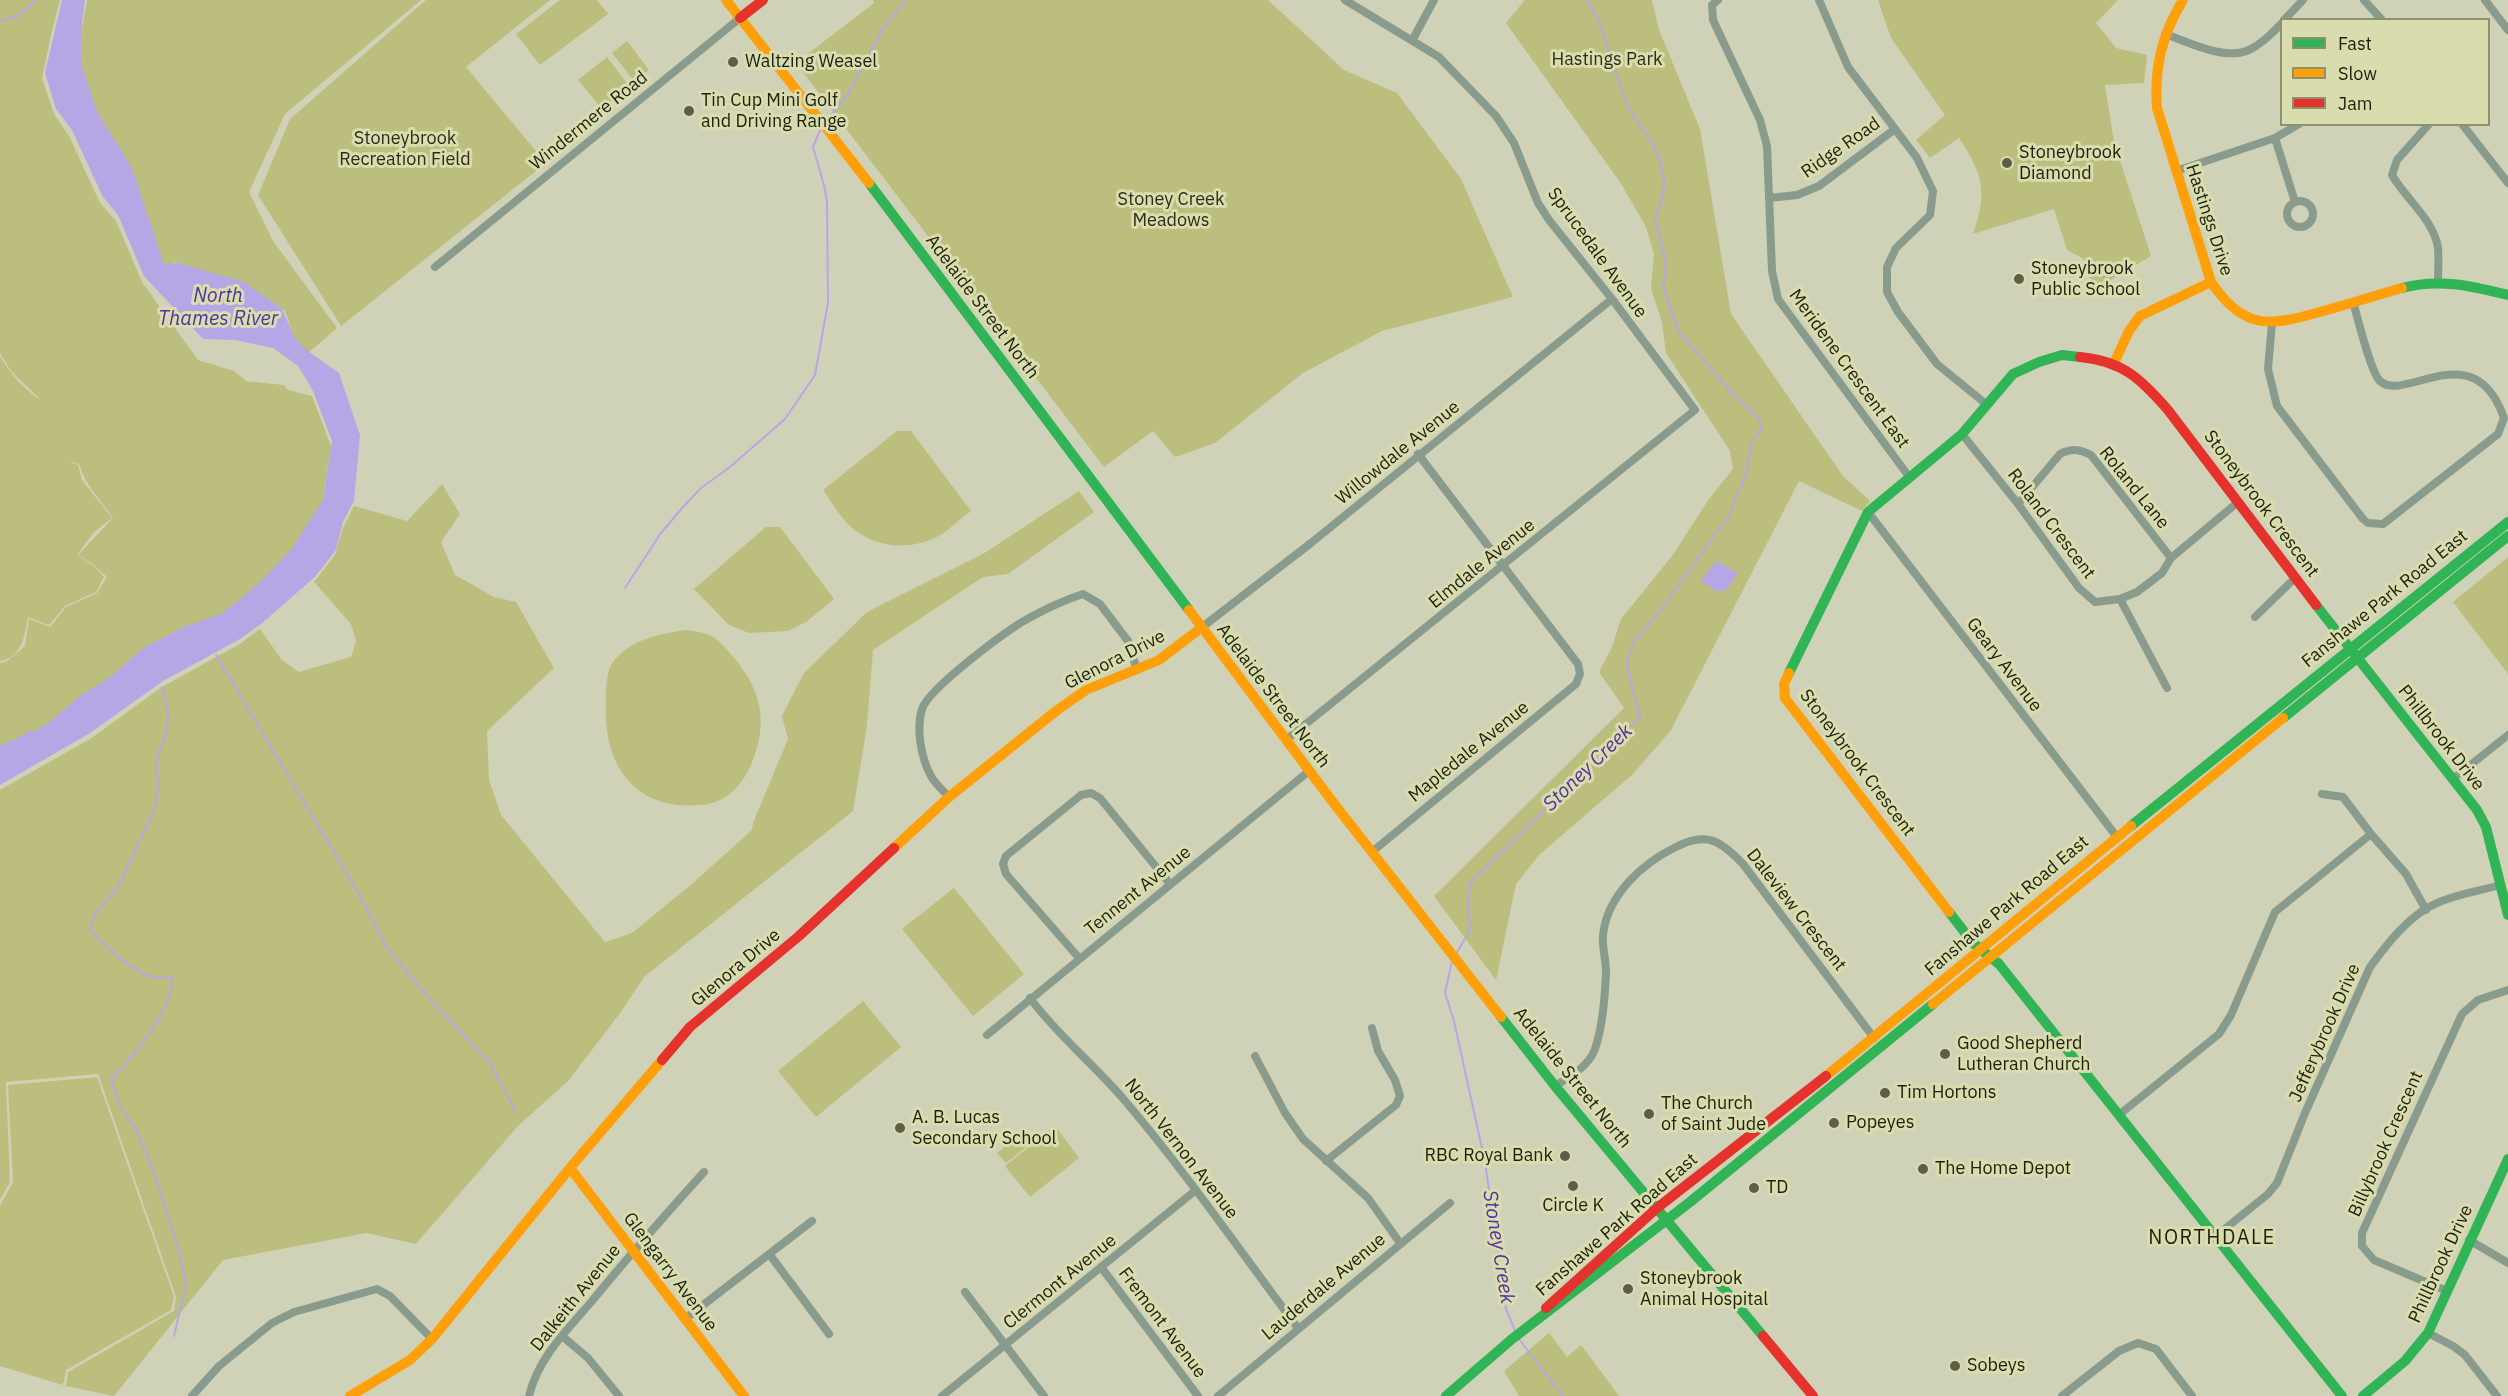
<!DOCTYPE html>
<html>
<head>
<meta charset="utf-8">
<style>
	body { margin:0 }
	#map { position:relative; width:2508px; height:1396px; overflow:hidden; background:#d0d2b8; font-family:"IBM Plex Sans",sans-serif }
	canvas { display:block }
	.legend { position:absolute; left:2280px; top:18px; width:210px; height:108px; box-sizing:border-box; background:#d9ddad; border:2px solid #8e916d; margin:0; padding:8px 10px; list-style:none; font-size:18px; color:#1e1f0d }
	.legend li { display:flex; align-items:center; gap:12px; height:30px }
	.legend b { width:30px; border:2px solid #8e916d }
</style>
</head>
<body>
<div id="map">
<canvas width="2508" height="1396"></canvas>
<ul class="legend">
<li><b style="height:8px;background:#30b455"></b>Fast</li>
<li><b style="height:8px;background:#ff9f0a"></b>Slow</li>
<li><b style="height:8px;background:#e5322d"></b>Jam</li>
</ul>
</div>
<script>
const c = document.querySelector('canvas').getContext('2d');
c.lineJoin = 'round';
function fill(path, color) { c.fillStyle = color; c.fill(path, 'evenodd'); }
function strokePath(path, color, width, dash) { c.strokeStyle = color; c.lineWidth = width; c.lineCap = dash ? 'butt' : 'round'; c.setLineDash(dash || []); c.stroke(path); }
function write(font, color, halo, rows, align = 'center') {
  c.font = font + ' "IBM Plex Sans",sans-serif'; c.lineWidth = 6; c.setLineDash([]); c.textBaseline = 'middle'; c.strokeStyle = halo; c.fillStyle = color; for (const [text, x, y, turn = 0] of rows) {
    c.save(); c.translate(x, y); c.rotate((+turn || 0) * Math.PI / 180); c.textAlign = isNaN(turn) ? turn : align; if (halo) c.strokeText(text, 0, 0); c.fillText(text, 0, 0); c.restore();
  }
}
fill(new Path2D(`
	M0 0H60L51 35 42 78 54 114 69 136 100 203 116 221 142 282 198 360 234 371 246 381 284 385 288 390 312 396 331 446 322 505 311 524 289 554 258 587 233 608 110 679 45 729 0 750V663L6 662 25 646 29 619 50 627 66 607 97 593 107 577 94 565 78 555 113 518C101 500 85 485 79 464L66 460 78 465 82 480 112 518 93 533 77 555 94 566 104 577 96 592 65 606 49 625 28 617C25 634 22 658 0 661V356C10 373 24 390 41 400L11 371 0 353Z
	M87 0H421L285 114 249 192 273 241 337 328 307 354 296 343 285 311 245 284 176 262 163 268 97 116 81 67 82 28Z
	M426 0H550L466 67 546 163 341 326 258 195 290 119Z
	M560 0H597L608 14 540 65 516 34Z
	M873 0H1268L1344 70 1397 93 1461 179 1513 297 1382 331 1303 373 1215 443 1175 457 1153 431 1104 467 796 63 874 3Z
	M1525 0H1652L1659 30 1700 129 1731 314 1843 476 1870 501 1862 511 1799 481 1671 730 1633 774 1539 855 1516 884 1496 980 1434 896 1624 708 1599 672 1612 647 1621 619 1672 556 1709 499 1733 469 1730 451 1666 353 1662 323 1651 288 1654 254 1646 227 1622 185 1506 23Z
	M1878 0H2118L2096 23 2116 48 2147 55 2144 83 2105 85 2114 142 2151 256 2094 290 2084 259 2067 250 2054 209 1973 234C1988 192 1983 174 1959 138L1930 158 1916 140 1945 115 1891 38Z
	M627 41 649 70 634 81 612 53Z
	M607 57 630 87 602 109 578 80Z
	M897 431H911L971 511C961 518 952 527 942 534 913 552 872 549 848 524 838 514 831 501 823 490Z
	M442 484 460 514 441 542 455 575 494 597 516 602 554 668 487 731 489 780 501 815 605 942 632 933 693 883 752 830 753 823 788 739 782 716 804 673 867 612 983 554 1079 491 1094 512 1008 574 983 577 873 650 867 726 853 811 644 977 621 1012 568 1081 518 1126 416 1244 366 1233 223 1260 114 1396 66 1386 68 1372 174 1311 176 1297 98 1074 6 1082 10 1182 0 1200V790L90 739 162 687 240 644 260 629 282 660 299 672 351 657 356 641 351 624 314 582 335 555 343 528 354 506 407 521Z
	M766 527H780L834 599 806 622 788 631 749 633 729 625 694 589Z
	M2508 557V674L2453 602Z
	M686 630C693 631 702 632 709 635 719 639 728 651 735 659 763 693 768 724 751 765 741 787 726 803 701 805 634 811 603 765 606 702 606 691 606 671 613 662 631 639 659 634 686 630Z
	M954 888 1024 974 973 1016 902 929Z
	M863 1001 901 1047 816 1117 778 1071Z
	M97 1077 174 1297 171 1310 66 1370 63 1385 0 1366V1206L13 1182 8 1085Z
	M1055 1126 1079 1158 1030 1197 1005 1166Z
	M1021 1134 1030 1144 1006 1163 997 1153Z
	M1549 1333 1567 1357 1581 1345 1619 1396H1519L1504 1371Z`), '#bbbe7c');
fill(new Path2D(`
	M62 0H85L82 23 81 63 97 112 132 168 164 264 179 263 244 282 282 309 296 340 308 351 339 373 360 435 354 501 343 522 336 550 315 577 261 624 240 639 163 681 90 733 0 785V746L24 735 28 731 33 732 46 725 81 695 112 676 143 648 186 626 221 614 234 604 259 583 291 550 323 500 332 441 313 391 298 366 273 348 235 340 203 339 144 276 118 215 103 197 72 130 56 109 45 73Z
	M1716 561 1738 573 1727 589 1718 592 1701 581Z`), '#b5a7e6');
strokePath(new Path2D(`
	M0 21 16 17 36 0
	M831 115 847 96 885 25 906 0
	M625 588 661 533 683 507 701 488 730 467 785 419 815 375 828 303 827 202 824 185 813 147 821 128
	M216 655 359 894 387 948 435 1005 490 1063 516 1112
	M162 687 169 715 166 732 156 760 158 783 155 808 118 887 94 915 90 928C101 943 127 966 144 974 153 978 162 978 171 977 178 1002 130 1062 111 1079L118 1102 138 1134 155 1174 181 1259 186 1284 174 1336
	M1456 954 1470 930 1468 906 1470 883 1640 717 1626 664 1634 641 1658 614 1730 514 1746 473 1752 443 1762 428 1758 418 1732 393 1680 333 1671 312 1663 284 1666 264 1655 217C1665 196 1666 188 1661 164 1656 141 1639 128 1629 108 1611 74 1609 32 1587 0
	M1452 961 1445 993 1454 1021 1485 1162 1506 1309 1515 1331
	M1519 1339 1563 1396`), '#b5a7e6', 2);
strokePath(new Path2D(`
	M1718 0 1712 5 1713 20 1760 120 1767 146 1772 271 1778 299 1910 478
	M1819 0 1848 67 1917 158 1933 191 1930 215 1896 248 1887 267V292L1898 312 1937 364 1986 404
	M2364 0 2382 20
	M2485 0 2508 30
	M2284 20 2303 0
	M2165 34C2189 42 2224 61 2249 50 2262 44 2272 33 2282 23
	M1413 39 1434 0
	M2429 124 2397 160 2392 175C2405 198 2434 220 2438 248 2439 258 2438 270 2438 281
	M2462 124 2508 183
	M2275 138 2295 202
	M2176 171 2275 138 2299 124
	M1769 198 1797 195 1819 186 1895 129
	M2287 214a13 13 0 1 1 26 0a13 13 0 1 1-26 0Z
	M435 267 740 18
	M2272 323 2268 369 2277 406 2363 519 2368 523 2383 524 2498 434 2504 418C2474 332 2404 404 2380 381 2370 371 2358 318 2353 302
	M1962 434 2018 504 2079 588 2095 602 2120 599 2137 592 2162 573 2171 558 2238 502
	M2018 504 2060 454C2071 448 2079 449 2091 455L2171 558
	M1868 512 2117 837
	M2120 599 2167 688
	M2255 617 2296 577
	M1201 628 1311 543 1612 299
	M1286 740 1695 410 1612 299 1549 220 1538 203 1514 143 1496 116 1439 57 1345 0
	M2453 779 2508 735
	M2322 794 2343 797 2371 834 2406 874 2426 910
	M949 797C943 790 935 784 931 776 921 758 916 729 922 709 929 688 1007 630 1029 618 1047 608 1065 600 1083 594L1100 604 1128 641 1137 670
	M1373 851 1576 684 1580 674 1578 664 1418 454
	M1079 958 1006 874 1003 864 1006 856 1081 795 1091 793 1100 798 1170 884
	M1030 998C1058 1036 1095 1065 1126 1102 1187 1174 1241 1252 1298 1328
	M987 1035 1309 771
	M1255 1056 1285 1113 1303 1139 1368 1198 1400 1243
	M1555 1086C1570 1077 1589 1066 1595 1049 1603 1026 1605 996 1606 972 1606 960 1602 947 1603 935 1607 896 1642 863 1676 847 1707 831 1721 841 1743 864L1874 1038
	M2120 1114 2219 1034 2231 1015 2275 912 2371 834
	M1326 1161 1396 1105 1400 1096 1395 1080 1378 1051 1372 1028
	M2216 1236 2268 1194 2277 1183 2305 1113 2370 967C2387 944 2410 914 2437 903 2457 894 2480 891 2500 885
	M2469 1240 2508 1263
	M770 1255 829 1334
	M1101 1267 1198 1396
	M2447 1291 2374 1260 2362 1246V1233L2462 1014 2478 1000 2508 990
	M965 1292 1044 1396
	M685 1319 812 1221
	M2428 1333 2453 1346 2465 1355 2497 1396
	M562 1336 588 1358 619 1396
	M192 1396 219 1366 272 1323 294 1312 377 1289 390 1296 432 1339
	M529 1396C538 1358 567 1330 592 1301 628 1257 666 1214 704 1172
	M942 1396 1196 1190
	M1218 1396 1450 1203
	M2062 1396 2119 1351 2138 1343 2156 1349 2192 1396`), '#899b8c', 8);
strokePath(new Path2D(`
	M869 183 1189 610
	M2402 288C2439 278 2471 286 2508 295
	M2316 605 2477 810 2486 827 2508 915
	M1789 673 1868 512 1962 434 2013 374 2039 362 2062 355 2080 357
	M2283 718 2508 536
	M2131 826 2508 522
	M1949 912 1973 943 1999 964 2342 1396
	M1501 1017 1555 1086 1763 1336
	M1446 1396 1512 1339 1690 1202 1933 1004
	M2363 1396 2405 1361 2428 1333 2508 1159`), '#30b455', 10);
strokePath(new Path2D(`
	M726 0 869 183
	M2183 0C2162 34 2154 68 2157 108L2211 282C2247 334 2273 325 2327 310 2352 303 2377 295 2402 288
	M2114 363 2129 331 2140 316 2211 282
	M1189 610 1332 801 1501 1017
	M1789 673 1784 684 1785 698 1949 912
	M894 848 949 797 1056 711 1086 690 1159 660 1201 628
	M1933 1004 2283 718
	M1826 1076 2131 826
	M570 1168 744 1396
	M350 1396 410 1360 432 1339 570 1168 662 1060`), '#ff9f0a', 10);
strokePath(new Path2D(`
	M740 18 763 0
	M2080 357C2123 361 2141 379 2168 410L2316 605
	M662 1060 690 1027 799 936 894 848
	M1546 1308 1657 1208 1826 1076
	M1763 1336 1813 1396`), '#e5322d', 10);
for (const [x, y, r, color] of [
	[733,62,6,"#5c5e49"],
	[689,111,6,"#5c5e49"],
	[2007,163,6,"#5c5e49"],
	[2019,279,6,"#5c5e49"],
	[1945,1054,6,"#5c5e49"],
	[1885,1093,6,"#5c5e49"],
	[1649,1114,6,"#5c5e49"],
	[1834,1123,6,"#5c5e49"],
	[900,1128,6,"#5c5e49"],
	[1565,1156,6,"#5c5e49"],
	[1923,1169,6,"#5c5e49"],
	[1573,1186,6,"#5c5e49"],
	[1754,1188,6,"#5c5e49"],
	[1628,1289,6,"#5c5e49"],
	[1955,1366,6,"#5c5e49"]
]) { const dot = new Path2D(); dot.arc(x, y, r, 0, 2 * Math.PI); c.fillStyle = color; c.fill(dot); strokePath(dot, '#d9ddad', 2); }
write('18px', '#2b2d18', '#d9ddad', [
	["Hastings Park",1607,60],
	["Stoneybrook",405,139],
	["Recreation Field",405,160],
	["Stoney Creek",1171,200],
	["Meadows",1171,221]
]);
write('18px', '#1e1f0d', '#d9ddad', [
	["Waltzing Weasel",745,62],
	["Tin Cup Mini Golf",701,101],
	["and Driving Range",701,122],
	["Stoneybrook",2019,153],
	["Diamond",2019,174],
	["Stoneybrook",2031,269],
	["Public School",2031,290],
	["Good Shepherd",1957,1044],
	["Lutheran Church",1957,1065],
	["Tim Hortons",1897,1093],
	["The Church",1661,1104],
	["of Saint Jude",1661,1125],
	["A. B. Lucas",912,1118],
	["Secondary School",912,1139],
	["Popeyes",1846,1123],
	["RBC Royal Bank",1553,1156,"right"],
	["The Home Depot",1935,1169],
	["TD",1766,1188],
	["Circle K",1573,1206,"center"],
	["Stoneybrook",1640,1279],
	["Animal Hospital",1640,1300],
	["Sobeys",1967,1366]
], 'left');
write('18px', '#1e1f0d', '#d9ddad', [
	["Windermere Road",589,121,-39],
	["Ridge Road",1841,148,-35],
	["Hastings Drive",2209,220,72],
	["Sprucedale Avenue",1597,253,54],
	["Adelaide Street North",982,307,53],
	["Meridene Crescent East",1849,369,54],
	["Willowdale Avenue",1398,453,-39],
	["Roland Lane",2134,488,51],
	["Stoneybrook Crescent",2261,504,53],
	["Roland Crescent",2051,524,53],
	["Elmdale Avenue",1482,564,-39],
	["Fanshawe Park Road East",2385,599,-39],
	["Glenora Drive",1115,660,-27],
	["Geary Avenue",2004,665,53],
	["Adelaide Street North",1273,696,53],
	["Phillbrook Drive",2441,738,52],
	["Mapledale Avenue",1469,752,-39],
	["Stoneybrook Crescent",1857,763,53],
	["Tennent Avenue",1138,891,-39],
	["Fanshawe Park Road East",2007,906,-40],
	["Daleview Crescent",1796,910,52],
	["Glenora Drive",736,968,-40],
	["Jefferybrook Drive",2325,1033,-66],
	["Adelaide Street North",1572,1078,51],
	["Billybrook Crescent",2386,1144,-66],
	["North Vernon Avenue",1181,1149,52],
	["Fanshawe Park Road East",1617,1225,-41],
	["Phillbrook Drive",2441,1264,-65],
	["Glengarry Avenue",670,1272,53],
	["Clermont Avenue",1060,1282,-39],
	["Lauderdale Avenue",1324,1287,-40],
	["Dalkeith Avenue",576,1298,-51],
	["Fremont Avenue",1162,1323,53]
]);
write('italic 20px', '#5330a2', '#d9ddad', [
	["North",218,296],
	["Thames River",218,319],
	["Stoney Creek",1588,768,-44],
	["Stoney Creek",1498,1247,81]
]);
c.letterSpacing = '1.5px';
write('20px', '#1e1f0d', '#d9ddad', [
	["NORTHDALE",2212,1238]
]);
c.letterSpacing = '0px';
</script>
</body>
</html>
